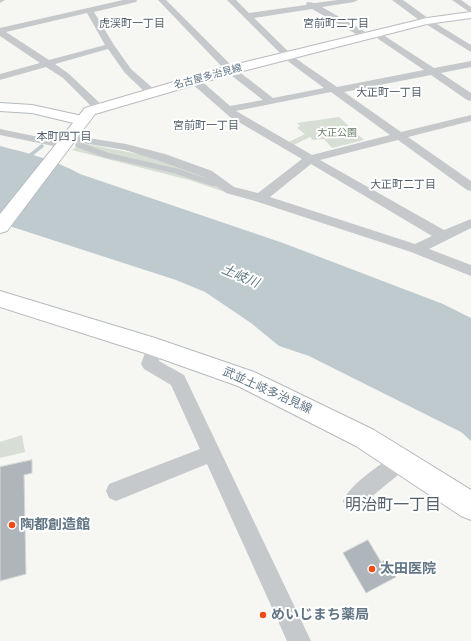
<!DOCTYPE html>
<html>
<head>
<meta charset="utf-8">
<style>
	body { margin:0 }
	canvas { display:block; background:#f6f6f2 }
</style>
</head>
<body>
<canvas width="471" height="641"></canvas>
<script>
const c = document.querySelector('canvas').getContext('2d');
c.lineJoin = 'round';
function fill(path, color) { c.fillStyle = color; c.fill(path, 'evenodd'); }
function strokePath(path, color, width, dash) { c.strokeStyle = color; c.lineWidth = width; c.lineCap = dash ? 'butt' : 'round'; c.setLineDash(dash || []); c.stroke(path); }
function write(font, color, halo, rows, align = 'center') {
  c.font = font + ' Roboto,"Noto Sans JP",sans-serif'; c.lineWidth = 4; c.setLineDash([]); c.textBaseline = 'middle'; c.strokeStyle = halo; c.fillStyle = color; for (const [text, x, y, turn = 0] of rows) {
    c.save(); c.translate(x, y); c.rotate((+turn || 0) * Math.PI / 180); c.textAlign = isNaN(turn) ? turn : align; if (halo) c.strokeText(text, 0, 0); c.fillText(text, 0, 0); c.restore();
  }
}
fill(new Path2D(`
	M339 117 364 140 332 148 324 139 313 140 310 137 294 145 289 142 305 134 297 128 300 126 297 123Z
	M82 143 143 155 199 173 225 192 189 180 72 150Z
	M22 435 25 452 0 458V442Z`), '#d7ded3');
fill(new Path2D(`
	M0 146C28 153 55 160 80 174L283 243 443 304 471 318V441L461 432 309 356 279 346 251 323 205 292 176 280 0 223Z`), '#bfcacf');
strokePath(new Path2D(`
	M28 157 42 146`), '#bfcacf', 3.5);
const building = new Path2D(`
	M32 460V473L24 475 26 574 0 581V467Z
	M368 540 381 562 385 560 396 577 366 593 343 553Z`);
fill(building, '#aeb6bb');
strokePath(building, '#d7d7d5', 1);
const secondary = new Path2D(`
	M0 103 32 105 87 117 90 120 87 123 82 125 32 113 0 111Z
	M0 291 155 338 254 372 374 430 471 490V520L461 516 356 446 238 386 148 354 0 307Z`);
const primary = new Path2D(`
	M471 12V18L427 24 235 73 95 114 7 231 0 233V214L85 108 225 67 427 18Z`);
strokePath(secondary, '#b5bbbf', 2);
strokePath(primary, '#b8bcc0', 2);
fill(new Path2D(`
	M79 142 109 153 179 169 211 180 222 181 224 183 219 186H212L173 173 103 157 76 147 75 145 76 143Z`), '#c5c9cc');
fill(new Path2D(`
	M0 0H5L0 3Z
	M123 0H137L136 2 94 12 114 45 131 69 155 90 156 92 155 94H147L125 73 108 49 55 64 69 74 103 106 104 108 103 110H95L63 78 46 67 0 80V74L40 63 0 36V28ZM87 13 105 45 49 60 6 32Z
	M158 0H166L233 67 273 98 324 88 289 62 227 0H236L249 13 306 5 307 2 315 3 338 0H358L354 2 322 7 369 34 370 36 369 38H363L312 9 254 18 295 58 337 87 424 70 374 36 373 34 377 31 434 68 471 61V67L441 73 471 93V101L467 100 431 75 344 92 401 132 471 115V121L408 137 471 181V191L467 190 398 140 320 160 444 230 471 219V228L429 249 471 265V276L411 252 255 201 226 193 204 177 157 160 125 150 65 140 63 138 65 136 69 135 126 144 165 154 212 171 234 187 258 193 302 159 230 117 190 82 189 80 190 78H198L230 106 263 100 227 72ZM331 92 390 135 312 155 236 111ZM311 164 432 236 415 244 270 197Z
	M452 0H461L471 7V13Z
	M427 18 471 45V52L424 23 423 21Z
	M0 129 63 142 67 143 69 145 67 147 63 148 0 135Z
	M155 341 161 342 163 347 159 361 184 375 311 641H287L207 464 116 501 109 498 106 491 109 484 200 449 171 385 144 369 141 364 149 342Z
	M402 451 409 454 412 460 409 466 370 498 360 508 353 511 346 508 343 501C351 483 379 466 395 454Z`), '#c5c9cc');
fill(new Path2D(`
	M392 0H403L432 21 427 24 423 23Z`), '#c5c9cc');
fill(secondary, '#fff');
fill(primary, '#fff');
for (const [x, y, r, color] of [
	[12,525,4,"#f04c18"],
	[372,569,4,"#f04c18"],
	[263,615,4,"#f04c18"]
]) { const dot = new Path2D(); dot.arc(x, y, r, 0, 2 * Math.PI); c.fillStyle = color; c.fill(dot); strokePath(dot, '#fff', 1.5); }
write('10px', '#627685', '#fff', [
	["名古屋多治見線",208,77,-15]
]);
write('10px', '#677c62', '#fff', [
	["大正公園",337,133]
]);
write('11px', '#515f6a', '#fff', [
	["虎渓町一丁目",132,24],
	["宮前町二丁目",336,24],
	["大正町一丁目",389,93],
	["宮前町一丁目",206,126],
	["本町四丁目",64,137],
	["大正町二丁目",403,185]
]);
write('12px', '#627685', '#fff', [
	["武並土岐多治見線",267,391,24]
]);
write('italic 13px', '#5e7882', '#fff', [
	["土岐川",240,277,23]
]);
write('bold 14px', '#627685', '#fff', [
	["陶都創造館",20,525],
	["太田医院",380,569],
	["めいじまち薬局",271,615]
], 'left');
write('16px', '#515f6a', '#fff', [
	["明治町一丁目",393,506]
]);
</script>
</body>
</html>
